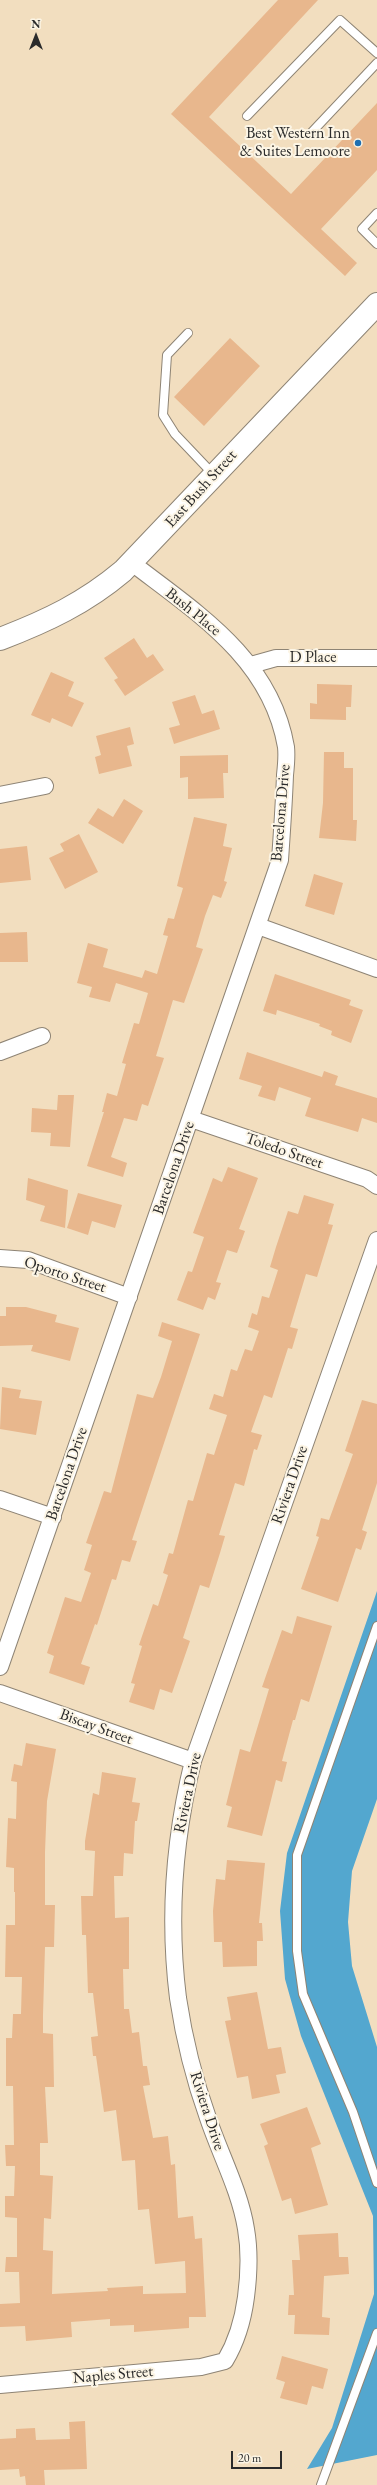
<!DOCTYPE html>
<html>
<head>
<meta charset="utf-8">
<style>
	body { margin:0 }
	#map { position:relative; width:377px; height:2485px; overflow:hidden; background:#f2debf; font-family:"EB Garamond",serif }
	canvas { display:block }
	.north { position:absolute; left:16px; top:16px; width:40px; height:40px; -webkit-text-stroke:3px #fcf5e5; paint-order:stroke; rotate:0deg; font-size:11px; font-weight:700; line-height:16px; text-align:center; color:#2b2b2b }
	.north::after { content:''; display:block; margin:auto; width:14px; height:18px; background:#2b2b2b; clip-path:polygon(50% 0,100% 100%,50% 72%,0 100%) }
	.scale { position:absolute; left:231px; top:2451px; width:51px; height:18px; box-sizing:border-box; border:2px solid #2b2b2b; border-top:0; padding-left:5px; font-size:12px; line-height:14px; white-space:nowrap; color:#2b2b2b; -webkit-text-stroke:3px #fcf5e5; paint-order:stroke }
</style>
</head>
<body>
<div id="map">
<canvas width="377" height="2485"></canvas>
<div class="north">N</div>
<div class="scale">20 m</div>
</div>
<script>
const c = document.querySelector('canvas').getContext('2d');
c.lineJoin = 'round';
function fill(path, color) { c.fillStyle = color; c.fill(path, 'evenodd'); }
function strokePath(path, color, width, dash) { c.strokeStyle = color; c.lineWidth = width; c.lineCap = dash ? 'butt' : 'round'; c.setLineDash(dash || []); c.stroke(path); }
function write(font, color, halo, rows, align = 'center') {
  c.font = font + ' "EB Garamond",serif'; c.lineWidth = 4; c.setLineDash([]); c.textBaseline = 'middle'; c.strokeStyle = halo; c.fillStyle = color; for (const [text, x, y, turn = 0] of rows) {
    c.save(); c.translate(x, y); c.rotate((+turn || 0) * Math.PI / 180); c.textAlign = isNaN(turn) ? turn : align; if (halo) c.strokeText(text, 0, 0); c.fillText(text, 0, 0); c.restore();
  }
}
fill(new Path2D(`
	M377 1591V1799L352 1871 348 1922 352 1966 377 2047V2455L307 2469 332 2428 374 2294 373 2216 301 2036 285 1979 280 1911 287 1853Z`), '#53a7cf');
fill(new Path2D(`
	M278 0H318L209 117 291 194 377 103V170L321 229 357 263 345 276 171 114Z
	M230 338 260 366 204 426 174 397Z
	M134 638 147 658 153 654 164 670 125 696 114 680 118 678 104 658Z
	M51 672 74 682 68 696 84 703 72 727 52 718 50 723 31 715Z
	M317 684 352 685 351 707H346V720L310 719V703L317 704Z
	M195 695 202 714 214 710 220 729 174 744 169 728 180 725 172 702Z
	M130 727 134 744 127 746 132 766 99 774 95 757 101 755 96 736Z
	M324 752H344V768H353V820H357L356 841 319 838 323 803Z
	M228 755V773H223L224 798 188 799V777L180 778V756Z
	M124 799 143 811 123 844 88 823 98 808 113 817Z
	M194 817 227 824 223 846 232 848 224 881 227 882 221 898 213 895 205 916 196 947 203 949 184 1003 173 1000 156 1056 164 1058 148 1106 142 1104 137 1121 124 1118 111 1157 127 1163 123 1177 87 1166 104 1112H102L107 1093 117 1096 126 1064 122 1063 134 1023 139 1024 148 993 116 983 110 1002 89 997 92 987 77 983 88 943 108 949 103 967 142 978 145 970 157 974 168 936 163 935 168 918 174 919 183 888 177 886Z
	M79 834 98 872 65 889 49 858 64 851 60 844Z
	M27 846 31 880 0 883V849Z
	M314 874 343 883 334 915 305 906Z
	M27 932 28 962H0V933Z
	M275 974 351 1000 349 1005 363 1010 351 1043 331 1035 332 1031 319 1026 320 1024 277 1010 276 1015 263 1011Z
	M247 1052 322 1077 324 1071 338 1076 335 1085 377 1098V1123L362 1118 358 1132 305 1116 311 1098 279 1087 275 1101 258 1096 262 1086 239 1079Z
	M58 1095H74L70 1147 50 1146 51 1133 31 1132 32 1108 57 1110Z
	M228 1167 258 1178 239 1229 245 1231 237 1253 227 1250 216 1282 221 1283 215 1300 208 1297 203 1310 177 1300 188 1271 192 1272 204 1237 193 1233 213 1178 222 1182Z
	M28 1178 68 1190 65 1228 40 1221 45 1206 26 1200Z
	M78 1193 122 1205 115 1228 92 1221 88 1235 67 1228Z
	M304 1195 334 1204 328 1224 333 1225 317 1277 306 1274 290 1327 298 1329 292 1349 288 1348 272 1398 264 1395 251 1432 262 1435 257 1450 254 1449 244 1486 235 1483 219 1535 225 1536 220 1553 209 1588 200 1585 183 1638 190 1641 172 1693 160 1689 154 1710 129 1702 135 1684 131 1683 142 1646 139 1645 153 1604 158 1606 168 1575 163 1573 169 1553 173 1554 188 1500 193 1501 207 1453 214 1455 227 1415 209 1409 214 1394 223 1397 231 1369 237 1371 245 1349 252 1351 259 1331 248 1327 252 1313 257 1315 262 1296 269 1298 278 1270 270 1267 276 1247 288 1211 298 1214Z
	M6 1307H26L57 1315 55 1322 79 1328 70 1361 31 1351 33 1345 0 1346V1316H6Z
	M162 1322 200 1334 132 1540 137 1541 130 1562 122 1560 116 1580 112 1579 97 1625 95 1624 81 1664 90 1667 84 1685 49 1673 54 1656 47 1653 65 1597 81 1602 91 1573 84 1570 92 1545 86 1543 104 1491 111 1493 137 1394 153 1398 161 1377 172 1341 158 1336Z
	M2 1387 21 1390 19 1398 42 1401 36 1435 0 1429Z
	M362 1400 377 1404V1483L362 1530 367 1532 361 1550 356 1548 338 1602 301 1589 319 1537 316 1536 321 1518 329 1520 353 1454 345 1451Z
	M297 1616 332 1626 309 1702 301 1699 295 1720H293L282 1761 287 1762 282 1782 276 1780 262 1836 227 1827 232 1807 226 1805 240 1749 250 1752 269 1689 262 1687 282 1630 292 1634Z
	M26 1743 56 1749 47 1801 45 1852V1905H55L54 1947H45L43 2015V2033L53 2034 54 2087H45L48 2143H40V2175L53 2176 51 2219 44 2218 43 2250 53 2251 52 2294 108 2291 107 2288 143 2286V2294L186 2293 185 2261 155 2264 149 2209 138 2210 135 2160 122 2161 116 2110 104 2112 96 2056H93L91 2037 98 2036 93 1993H88L86 1935H82L81 1896H93L95 1851 85 1850V1841L93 1793 99 1795 102 1772 136 1778 132 1802 140 1803 137 1821H135L133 1854 124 1853 123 1876H114L115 1918 129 1917V1969H123L124 2009H129L132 2033 139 2032 143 2066H147L150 2085 143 2086 153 2138 168 2136 171 2165 175 2164 178 2218 193 2216 195 2239 202 2238 206 2317H189V2328L134 2332V2325L110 2326V2319L71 2322 72 2337 26 2341 25 2326 0 2327V2304L20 2303 19 2272H5L6 2257H17V2218L5 2217V2196H14L15 2166H6L5 2145H14L13 2086H6V2038H12L13 2014H21L22 1977H5L6 1925H15V1892H14V1868L6 1867 8 1818 16 1819 17 1782 11 1781 14 1764 22 1766Z
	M227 1860 265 1863 259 1923H262L263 1941H257V1966L223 1967 222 1942H214L213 1911 216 1879 225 1880Z
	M257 1992 268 2049 281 2047 286 2073 276 2075 280 2093 252 2099 248 2076 237 2078 225 2021 231 2020 227 1997Z
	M307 2107 321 2144 311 2148 328 2205 295 2214 291 2198 282 2201 264 2146 268 2144 260 2124Z
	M338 2233 339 2257H348L349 2274 324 2276 322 2317 330 2318 329 2335 294 2334 295 2315H288L289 2295H294L292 2260H300L298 2235Z
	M282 2356 328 2369 323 2389 312 2386 307 2405 280 2398 285 2382 276 2379Z
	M85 2421 87 2469 44 2470 45 2485H26L25 2476 20 2477 19 2469 0 2470V2439L16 2438V2429L35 2428 36 2440 70 2439 69 2422Z`), '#e8b78d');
const lane = new Path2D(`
	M247 116 340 20 377 53
	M311 133 377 63
	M377 213 362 229 377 244
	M188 333 167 355 163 415 175 434 213 474
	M377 1626 297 1855V1951L303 1994 353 2112 377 2183
	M321 2485 377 2333`);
const street = new Path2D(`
	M251 665 276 658H377
	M0 795 45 786
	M258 926 377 969
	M0 1052 42 1036
	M191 1119 367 1179 377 1186
	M0 1258 28 1260 129 1297
	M0 1499 53 1517
	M0 1667 280 860C282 831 284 803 285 775 286 766 287 756 286 747 271 659 197 613 132 563
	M0 1693 193 1761
	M0 2385 201 2367 225 2361C237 2341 243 2320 246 2297 249 2274 250 2252 246 2229 240 2191 220 2154 208 2118 194 2079 184 2038 178 1998 168 1918 174 1839 193 1761L377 1240`);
const secondary = new Path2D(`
	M0 639C47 621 85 603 123 571L377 304`);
strokePath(lane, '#8e8475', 10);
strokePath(street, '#8e8475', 18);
strokePath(secondary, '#8e8475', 24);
strokePath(lane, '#fff', 8);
strokePath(street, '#fff', 16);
strokePath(secondary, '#fff', 22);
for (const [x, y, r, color] of [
	[358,143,4,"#1f6fb2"]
]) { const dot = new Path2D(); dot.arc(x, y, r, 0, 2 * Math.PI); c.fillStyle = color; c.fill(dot); strokePath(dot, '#fcf5e5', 1.5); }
write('16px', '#2b2b2b', '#fcf5e5', [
	["Best Western Inn",350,134],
	["& Suites Lemoore",350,152]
], 'right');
write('16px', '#2b2b2b', '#fcf5e5', [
	["East Bush Street",201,489,-48],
	["Bush Place",193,612,39],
	["D Place",313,658],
	["Barcelona Drive",281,813,-85],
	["Toledo Street",284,1151,19],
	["Barcelona Drive",174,1168,-71],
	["Oporto Street",65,1275,18],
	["Barcelona Drive",67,1474,-71],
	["Riviera Drive",290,1485,-71],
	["Biscay Street",96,1727,20],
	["Riviera Drive",188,1793,-78],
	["Riviera Drive",207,2111,72],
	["Naples Street",113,2375,-5]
]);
</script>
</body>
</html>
